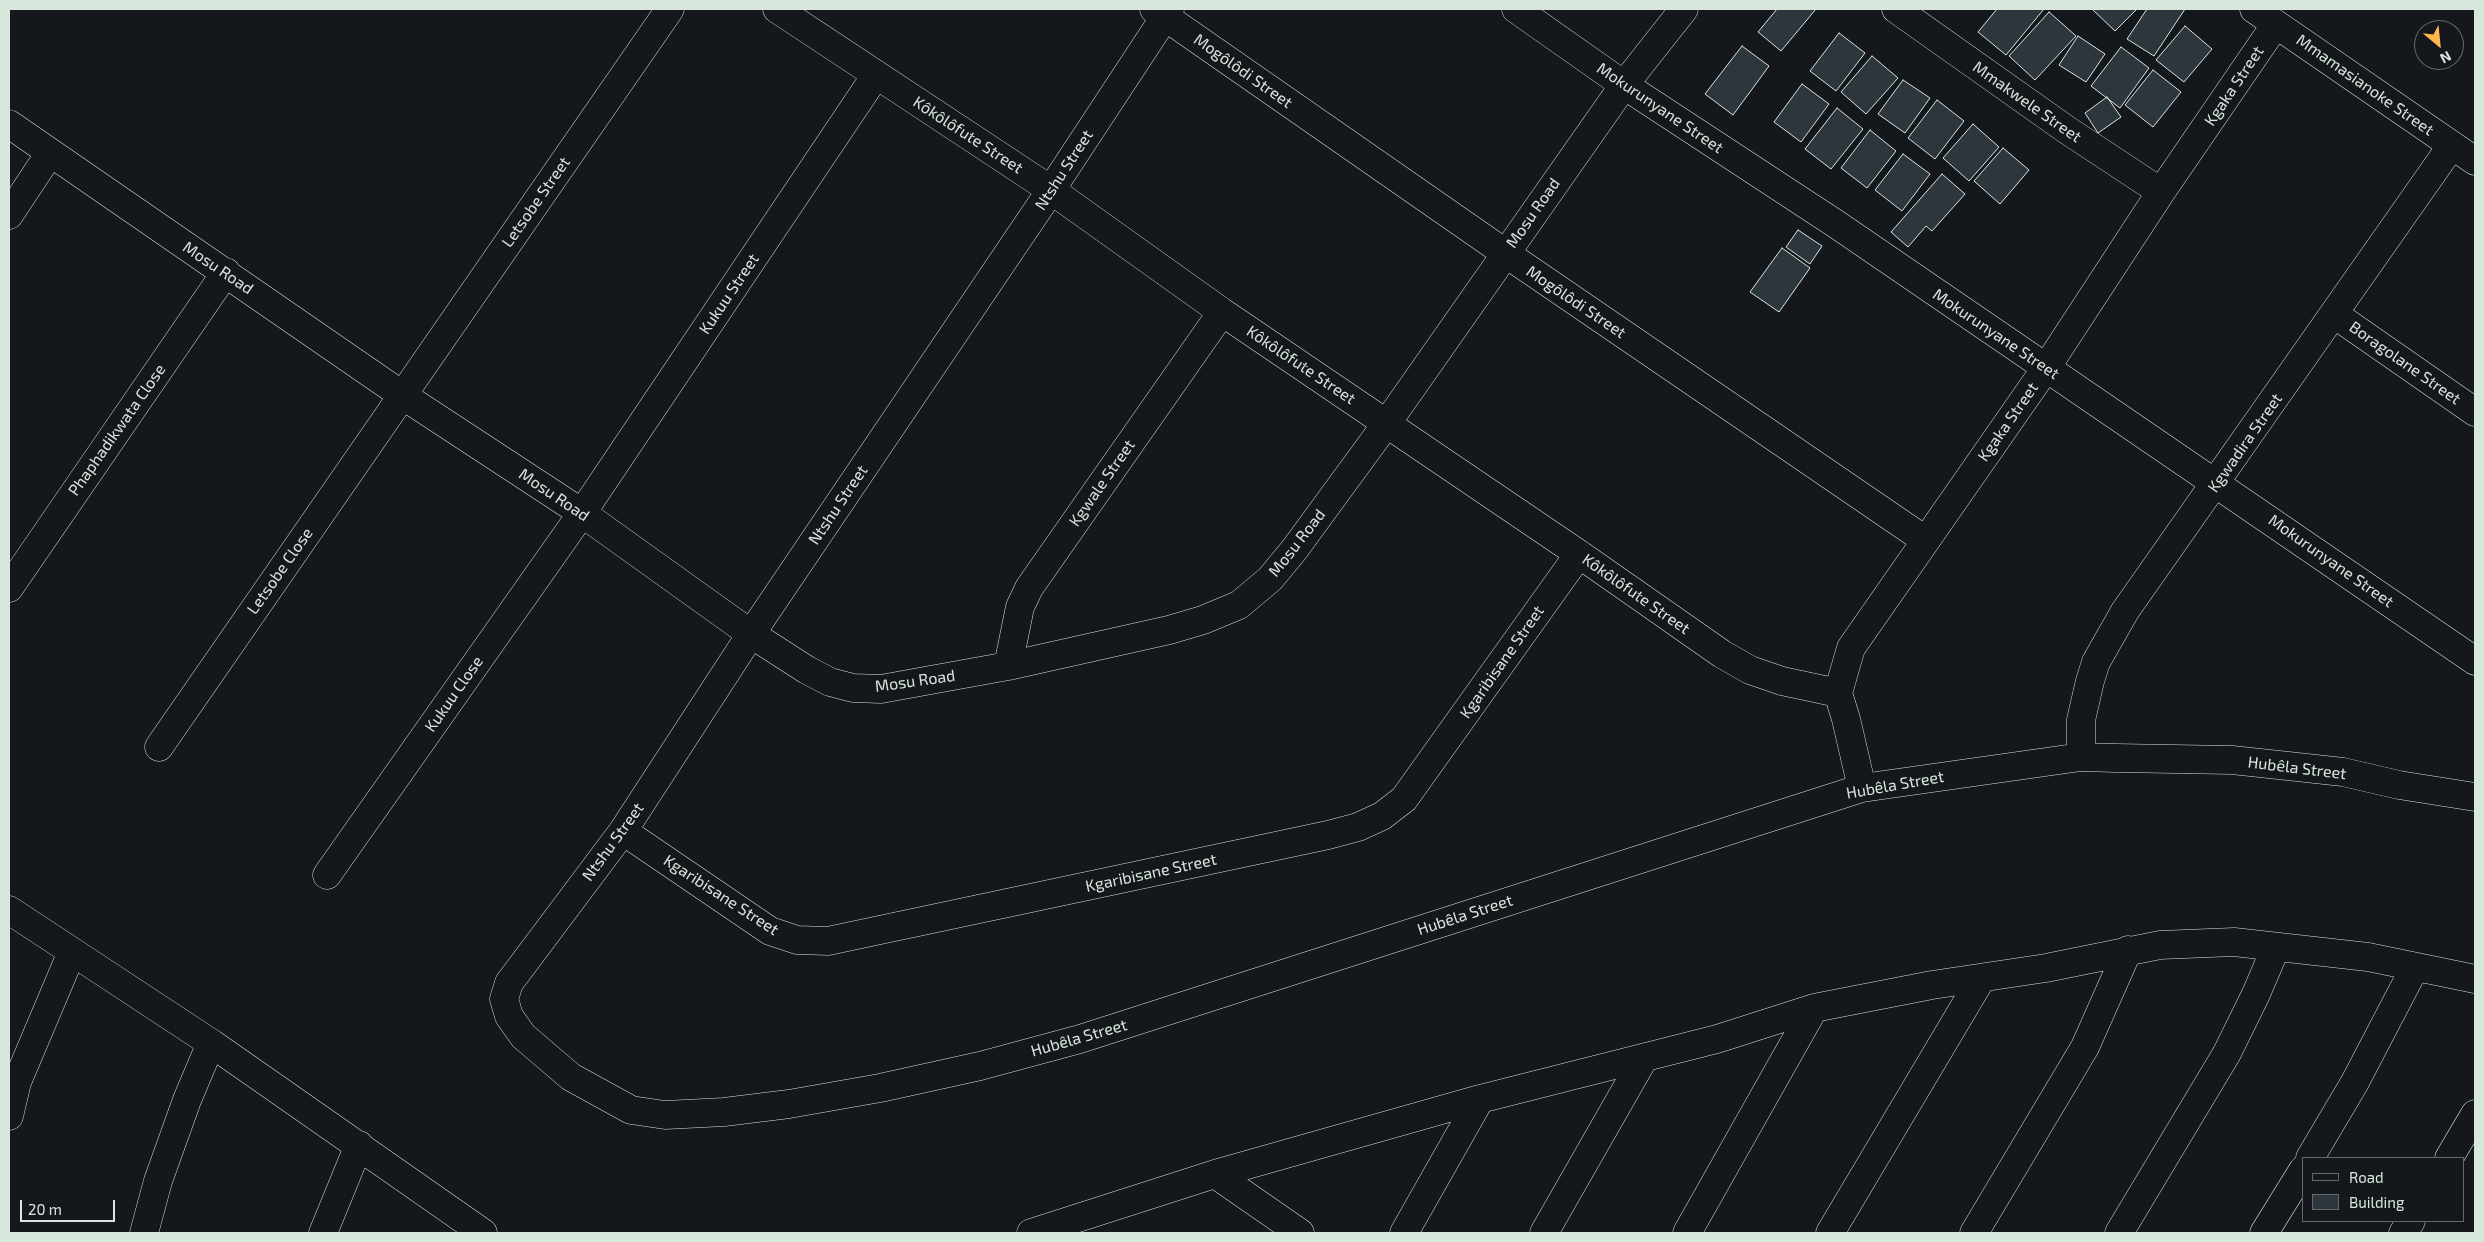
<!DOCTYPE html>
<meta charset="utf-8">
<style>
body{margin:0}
#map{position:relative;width:2484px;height:1242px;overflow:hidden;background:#14181c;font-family:"Exo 2",sans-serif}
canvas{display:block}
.frame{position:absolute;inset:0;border:10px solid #d8e6dc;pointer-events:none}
.legend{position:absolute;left:2302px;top:1157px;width:162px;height:65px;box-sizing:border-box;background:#14181c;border:1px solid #626a69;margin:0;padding:6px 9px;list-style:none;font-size:15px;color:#d8e6dc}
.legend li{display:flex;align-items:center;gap:10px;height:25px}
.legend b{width:25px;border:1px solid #626a69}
.north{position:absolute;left:2414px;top:20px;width:50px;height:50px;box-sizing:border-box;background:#14181c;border:1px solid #626a69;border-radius:50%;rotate:152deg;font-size:14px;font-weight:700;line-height:20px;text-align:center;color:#d8e6dc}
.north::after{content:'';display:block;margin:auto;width:18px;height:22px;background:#ffb74d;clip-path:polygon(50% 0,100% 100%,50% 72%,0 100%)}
.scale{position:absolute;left:20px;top:1200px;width:95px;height:22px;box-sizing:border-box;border:2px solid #d8e6dc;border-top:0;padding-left:6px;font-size:15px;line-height:18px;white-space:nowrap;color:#d8e6dc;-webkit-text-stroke:4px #14181c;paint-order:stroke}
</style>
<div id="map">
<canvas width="2484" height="1242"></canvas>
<div class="frame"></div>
<ul class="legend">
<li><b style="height:6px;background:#14181c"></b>Road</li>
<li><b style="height:14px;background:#2c363c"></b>Building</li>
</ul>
<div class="north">N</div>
<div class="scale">20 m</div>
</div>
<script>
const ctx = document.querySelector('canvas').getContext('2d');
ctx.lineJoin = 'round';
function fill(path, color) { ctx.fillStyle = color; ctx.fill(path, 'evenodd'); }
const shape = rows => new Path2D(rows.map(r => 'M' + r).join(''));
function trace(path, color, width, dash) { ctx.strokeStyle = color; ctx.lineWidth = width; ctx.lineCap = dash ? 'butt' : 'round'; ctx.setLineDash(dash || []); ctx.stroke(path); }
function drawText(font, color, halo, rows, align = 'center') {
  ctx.font = font + ' "Exo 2",sans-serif'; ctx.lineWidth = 4; ctx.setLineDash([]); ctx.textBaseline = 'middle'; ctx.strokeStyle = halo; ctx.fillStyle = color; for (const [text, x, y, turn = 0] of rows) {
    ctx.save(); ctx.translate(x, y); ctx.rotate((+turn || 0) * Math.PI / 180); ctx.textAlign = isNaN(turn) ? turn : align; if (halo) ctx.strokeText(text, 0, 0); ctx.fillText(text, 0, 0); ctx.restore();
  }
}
const building = shape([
 [1777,9,1816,9,1781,51,1758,32,1777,9],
 [1997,9,2044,9,2006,55,1978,32,1997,9],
 [2092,9,2137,9,2115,31,2092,9],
 [2147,9,2185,9,2154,56,2127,39,2147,9],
 [2049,12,2076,36,2035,80,2009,56,2049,12],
 [2185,26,2212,49,2184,82,2156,60,2185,26],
 [1839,33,1865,53,1836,91,1810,71,1839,33],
 [2078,36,2105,54,2086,82,2059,65,2078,36],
 [1742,46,1769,66,1733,115,1705,94,1742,46],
 [2121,47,2149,68,2120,108,2091,86,2121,47],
 [1872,56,1898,78,1866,114,1841,92,1872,56],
 [2153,70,2181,92,2153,127,2125,105,2153,70],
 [1903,80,1930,98,1905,133,1878,114,1903,80],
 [1802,84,1829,104,1801,142,1774,122,1802,84],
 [2107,97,2121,117,2098,133,2085,113,2107,97],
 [1937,100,1964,121,1935,159,1908,138,1937,100],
 [1837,108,1863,129,1831,169,1805,149,1837,108],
 [1973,124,1999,147,1969,181,1943,158,1973,124],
 [1870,130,1896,151,1867,188,1841,168,1870,130],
 [2003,148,2029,170,2000,204,1974,181,2003,148],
 [1903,154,1930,174,1902,211,1875,190,1903,154],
 [1942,174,1965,194,1932,231,1926,226,1908,247,1891,232,1942,174],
 [1798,230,1822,246,1810,264,1786,247,1798,230],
 [1782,248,1810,268,1779,312,1750,292,1782,248]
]);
fill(building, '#2c363c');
trace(building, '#d8e6dc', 1);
const minor = shape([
 [777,9,1051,190,1222,312,1579,554,1722,654,1750,670,1782,681,1838,693],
 [1154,9,1505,253,1925,540],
 [1170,9,1051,190,751,634,623,831,509,983,504,999,509,1016,523,1036,571,1077,631,1110,665,1115,724,1112,789,1104,880,1088,980,1066,1080,1039,1862,788,2081,757,2116,758,2232,760,2288,766,2343,772,2399,785,2475,797],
 [1516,9,1624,85,1836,224,2475,661],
 [1896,9,2067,130,2161,192],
 [2254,9,2475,161],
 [9,124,402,395,582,513,751,634,807,670,830,682,853,688,881,689,1008,666,1169,630,1203,620,1239,605,1270,579,1294,550,1387,423,1624,85,1684,9],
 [9,215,50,153],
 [2334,314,2475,412],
 [9,588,226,272],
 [1008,666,1020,607,1029,588,1222,312],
 [159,747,670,9],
 [2081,757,2081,720,2090,681,2096,662,2125,611,2452,145],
 [1862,788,1846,719,1838,693,1851,648,2046,368,2161,192,2276,24],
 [623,831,770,931,797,940,828,941,1328,835,1358,827,1382,816,1404,799,1579,554],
 [327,875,582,513,876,75],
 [9,910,211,1043,483,1233],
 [9,1116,17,1082,72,952],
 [2310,1158,2355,1082,2415,967],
 [2449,1158,2475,1114],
 [1215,1174,1300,1233],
 [144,1233,158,1181,187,1100,211,1043],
 [323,1233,359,1145],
 [1031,1233,1215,1174,1480,1099,1717,1039,1814,1008,1932,985,2046,968,2160,945,2234,942,2368,957,2475,979],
 [1404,1233,1480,1099],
 [1544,1233,1644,1058],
 [1687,1233,1814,1008],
 [1830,1233,1981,979],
 [1974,1233,2085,1047,2128,950],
 [2119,1233,2227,1053,2256,994,2276,947],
 [2264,1233,2303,1170],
 [2403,1233,2411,1221]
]);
trace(minor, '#d8e6dc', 29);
trace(minor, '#14181c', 28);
drawText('16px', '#d8e6dc', '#14181c', [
 ["Mogôlôdi Street",1243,71,35],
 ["Mmamasianoke Street",2365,85,35],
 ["Kgaka Street",2234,86,-56],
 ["Mmakwele Street",2027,102,35],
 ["Mokurunyane Street",1660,108,34],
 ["Kôkôlôfute Street",968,135,33],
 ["Ntshu Street",1064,170,-57],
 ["Letsobe Street",536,202,-55],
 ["Mosu Road",1533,213,-55],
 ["Mosu Road",218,268,34],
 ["Kukuu Street",729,294,-56],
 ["Mogôlôdi Street",1576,302,34],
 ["Mokurunyane Street",1996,334,34],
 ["Boragolane Street",2405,363,35],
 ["Kôkôlôfute Street",1301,365,34],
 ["Kgaka Street",2008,422,-55],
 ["Phaphadikwata Close",117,430,-55],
 ["Kgwadira Street",2245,443,-55],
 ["Kgwale Street",1102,483,-55],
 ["Mosu Road",554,495,34],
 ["Ntshu Street",838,505,-56],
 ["Mosu Road",1297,543,-52],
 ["Mokurunyane Street",2331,561,35],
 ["Letsobe Close",280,571,-55],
 ["Kôkôlôfute Street",1636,594,35],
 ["Kgaribisane Street",1502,662,-55],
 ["Mosu Road",915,681,-8],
 ["Kukuu Close",454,694,-55],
 ["Hubêla Street",2297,768,7],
 ["Hubêla Street",1895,785,-10],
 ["Ntshu Street",613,842,-54],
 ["Kgaribisane Street",1151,873,-12],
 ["Kgaribisane Street",721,895,33],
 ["Hubêla Street",1465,915,-18],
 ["Hubêla Street",1079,1038,-16]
]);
</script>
